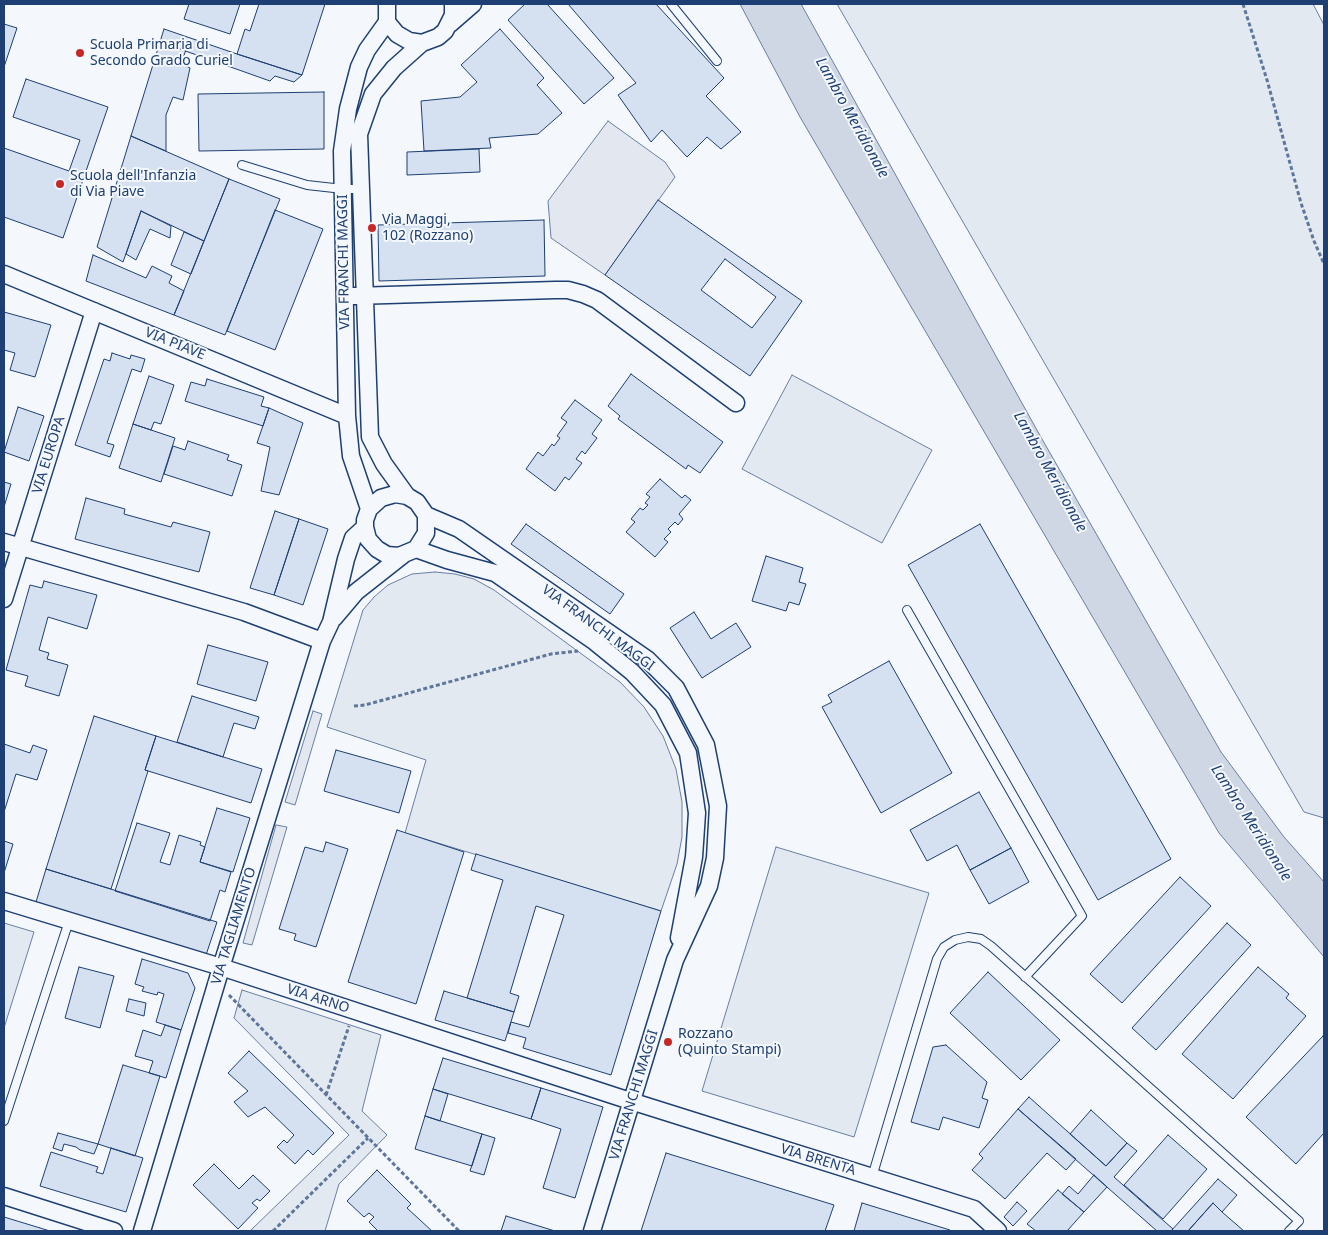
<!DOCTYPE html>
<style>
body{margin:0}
#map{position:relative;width:1328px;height:1235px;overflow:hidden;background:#f4f7fb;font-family:"Noto Sans",sans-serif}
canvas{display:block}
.frame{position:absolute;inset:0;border:5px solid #1d3f73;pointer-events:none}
</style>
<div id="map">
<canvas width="1328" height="1235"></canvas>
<div class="frame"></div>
</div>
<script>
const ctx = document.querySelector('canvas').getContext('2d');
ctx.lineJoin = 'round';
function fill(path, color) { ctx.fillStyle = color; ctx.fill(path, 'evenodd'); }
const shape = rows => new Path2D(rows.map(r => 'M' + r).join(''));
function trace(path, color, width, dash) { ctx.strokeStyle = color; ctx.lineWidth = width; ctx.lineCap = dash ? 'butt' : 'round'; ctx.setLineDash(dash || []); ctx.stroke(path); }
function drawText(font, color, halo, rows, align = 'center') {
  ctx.font = font + ' "Noto Sans",sans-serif'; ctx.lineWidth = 4; ctx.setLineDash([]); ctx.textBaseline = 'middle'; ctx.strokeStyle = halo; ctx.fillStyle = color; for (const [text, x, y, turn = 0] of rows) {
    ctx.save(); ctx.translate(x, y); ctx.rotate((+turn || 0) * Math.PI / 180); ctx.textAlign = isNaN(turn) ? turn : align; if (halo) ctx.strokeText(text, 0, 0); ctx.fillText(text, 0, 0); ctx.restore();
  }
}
const green = shape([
 [837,4,1313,4,1324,25,1324,818,1304,812,837,4],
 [792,375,932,450,882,543,742,469,792,375],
 [435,572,455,574,474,579,494,590,620,682,644,707,663,736,676,769,682,802,682,837,677,864,661,911,405,833,426,760,327,727,363,610,374,597,388,585,412,574,435,572],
 [776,847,929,893,854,1137,702,1091,776,847],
 [4,923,34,932,4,1028,4,923],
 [242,990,381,1035,362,1111,387,1135,339,1184,325,1231,250,1231,349,1135,234,1018,242,990]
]);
fill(green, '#e3e9f0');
trace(green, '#687fa3', 1);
const parking = shape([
 [608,121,665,162,675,177,605,275,551,238,548,201,608,121],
 [313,711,322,714,295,805,285,802,313,711],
 [276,825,287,827,252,945,243,943,276,825]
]);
fill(parking, '#e3e8f0');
trace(parking, '#687fa3', 1);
const water = shape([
 [740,4,801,4,1038,432,1221,752,1284,837,1324,882,1324,957,1219,833,800,117,740,4]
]);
fill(water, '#cfd7e4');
trace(water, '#687fa3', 1);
const building = shape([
 [189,4,240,4,230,34,184,19,189,4],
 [259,4,325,4,302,75,237,54,245,29,250,31,259,4],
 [525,4,547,4,614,78,584,104,508,20,525,4],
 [568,4,656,4,724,78,706,96,741,132,721,149,707,137,687,157,662,130,651,142,618,95,636,83,568,4],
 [4,24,17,28,4,67,4,24],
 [164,29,237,54,302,75,294,82,275,76,270,81,160,42,164,29],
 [500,29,544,78,537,85,562,113,538,134,489,138,491,148,424,151,421,101,460,97,477,82,461,65,500,29],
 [160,42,186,50,181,63,190,68,183,100,173,97,166,115,166,151,131,136,160,42],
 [26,79,108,107,63,238,4,217,4,148,69,171,80,140,13,117,26,79],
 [324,92,324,149,199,151,198,94,324,92],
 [131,136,229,179,204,241,141,211,123,262,97,247,131,136],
 [479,149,480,172,407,175,407,152,479,149],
 [229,179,280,199,225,335,174,315,229,179],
 [658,200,802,301,750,376,605,275,658,200],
 [725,259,776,297,752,328,701,290,725,259],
 [275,210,323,229,275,350,227,331,275,210],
 [141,211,171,226,170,238,150,229,136,260,126,254,141,211],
 [544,220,545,276,379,281,378,225,544,220],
 [184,232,204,241,191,274,171,265,184,232],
 [93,255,146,278,152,266,172,276,169,283,184,291,174,315,86,281,93,255],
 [4,312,51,325,35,377,10,370,15,353,4,350,4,312],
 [112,353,130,359,131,355,145,359,141,372,132,369,107,443,114,445,110,457,75,445,104,359,110,361,112,353],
 [631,374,723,442,700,473,688,465,686,469,618,419,620,416,608,406,631,374],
 [149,376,174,385,161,424,154,422,151,430,133,424,149,376],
 [207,379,264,397,261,406,269,408,263,426,185,401,191,382,205,386,207,379],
 [575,400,602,420,592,434,597,438,585,454,582,451,576,459,582,463,569,480,565,477,555,491,526,469,538,452,543,456,552,444,554,446,560,438,557,436,567,422,561,418,575,400],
 [18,407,44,416,29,461,4,452,18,407],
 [269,408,303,423,279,495,261,491,270,447,257,443,269,408],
 [133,424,175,438,161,482,119,468,133,424],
 [188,441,229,455,227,460,242,465,232,496,164,474,173,446,185,450,188,441],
 [660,479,682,498,685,495,691,500,679,514,683,519,678,525,675,522,668,529,671,532,664,539,668,542,655,557,626,532,635,522,631,519,640,508,643,510,648,505,645,503,650,497,646,494,660,479],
 [4,482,11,484,4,507,4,482],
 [86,498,125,509,124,514,171,527,173,522,210,532,199,572,75,539,86,498],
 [275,511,299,519,274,595,250,588,275,511],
 [299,519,328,529,303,605,274,595,299,519],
 [526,524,624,594,610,614,511,544,526,524],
 [980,524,1171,859,1098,900,908,565,980,524],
 [766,556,803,568,799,582,806,584,799,605,789,602,786,611,752,601,766,556],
 [44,581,97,595,87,629,48,617,39,650,49,653,47,659,68,665,59,696,25,686,28,676,6,670,30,585,42,588,44,581],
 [694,612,711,639,736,623,751,647,702,678,670,628,694,612],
 [208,645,268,662,256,701,197,684,208,645],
 [889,661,952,773,881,813,822,707,832,702,828,695,889,661],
 [192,696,259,717,255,729,234,723,223,757,177,742,192,696],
 [94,716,156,736,145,770,148,771,111,889,46,869,94,716],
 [156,736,262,769,251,803,145,770,156,736],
 [4,744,30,753,33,745,47,750,37,780,16,774,4,812,4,744],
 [336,750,411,771,399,813,324,791,336,750],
 [979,792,1011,848,970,870,957,845,927,861,910,830,979,792],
 [217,808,250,818,233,872,200,862,217,808],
 [137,823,170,833,160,862,170,865,179,835,201,842,200,845,205,847,200,862,231,872,225,892,220,890,210,921,115,891,137,823],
 [397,830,464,852,416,1004,348,982,397,830],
 [4,841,13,844,4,873,4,841],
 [326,842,348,849,316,947,294,940,296,934,279,929,305,847,323,852,326,842],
 [1011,848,1029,882,989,904,970,870,1011,848],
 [476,854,661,911,611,1075,523,1048,526,1038,508,1033,511,1022,529,1027,564,915,536,906,510,993,519,996,514,1012,467,998,503,880,471,870,476,854],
 [46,869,217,922,206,955,36,902,46,869],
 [1180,877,1211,906,1122,1003,1090,974,1180,877],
 [1227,923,1251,945,1156,1050,1132,1028,1227,923],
 [142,959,188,973,195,988,181,1030,156,1022,164,994,158,992,157,995,142,991,144,987,135,984,142,959],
 [79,967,114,976,100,1028,65,1018,79,967],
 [1258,967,1289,994,1286,998,1306,1016,1233,1099,1182,1054,1258,967],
 [988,972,1060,1040,1021,1080,950,1013,988,972],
 [444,991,514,1012,505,1041,435,1020,444,991],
 [129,999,146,1003,144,1016,126,1011,129,999],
 [165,1025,181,1030,166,1078,149,1073,153,1061,135,1056,143,1030,161,1036,165,1025],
 [1323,1036,1324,1037,1324,1133,1296,1164,1246,1117,1323,1036],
 [946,1045,987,1082,982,1098,988,1100,979,1128,943,1117,939,1130,911,1122,933,1047,946,1045],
 [249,1051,334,1133,313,1155,308,1150,295,1164,277,1147,284,1140,287,1143,294,1135,265,1107,248,1117,234,1102,248,1091,228,1073,249,1051],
 [443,1058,541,1088,531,1119,433,1089,443,1058],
 [123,1065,160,1076,135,1156,98,1144,123,1065],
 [541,1088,603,1107,575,1198,543,1188,561,1129,531,1119,541,1088],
 [433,1089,448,1094,440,1121,425,1116,433,1089],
 [1029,1097,1106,1166,1127,1143,1137,1151,1114,1177,1173,1229,1171,1231,1157,1231,1018,1109,1029,1097],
 [1018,1109,1076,1159,1066,1170,1047,1153,1005,1199,972,1170,983,1158,979,1154,1018,1109],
 [1091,1110,1127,1143,1106,1166,1070,1134,1091,1110],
 [425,1116,482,1134,472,1166,415,1149,425,1116],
 [58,1133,98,1144,94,1154,80,1150,76,1147,64,1144,62,1151,53,1148,58,1133],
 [482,1134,495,1138,484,1175,470,1171,482,1134],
 [1168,1135,1207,1169,1163,1219,1124,1185,1168,1135],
 [111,1148,143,1158,126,1212,40,1186,51,1152,98,1167,96,1172,103,1174,111,1148],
 [666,1153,834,1205,825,1231,641,1231,666,1153],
 [214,1164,239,1189,253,1175,270,1191,260,1201,257,1199,252,1203,258,1208,238,1229,193,1185,214,1164],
 [377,1170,411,1204,407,1208,432,1231,378,1231,369,1222,374,1217,369,1213,364,1217,347,1201,377,1170],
 [1094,1175,1107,1187,1084,1212,1062,1194,1069,1186,1078,1194,1094,1175],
 [1218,1179,1237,1195,1222,1212,1213,1203,1188,1231,1171,1231,1218,1179],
 [1058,1190,1084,1212,1067,1231,1036,1231,1027,1224,1058,1190],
 [1017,1202,1027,1211,1013,1226,1004,1217,1017,1202],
 [862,1203,950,1230,949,1231,854,1231,862,1203],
 [1213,1203,1222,1212,1244,1231,1188,1231,1213,1203],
 [506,1216,555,1231,501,1231,506,1216],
 [4,1217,50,1231,4,1231,4,1217]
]);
fill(building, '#d5e0f0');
trace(building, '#1d3f73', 1);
const lane = shape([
 [671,4,717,61],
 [242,165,307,185,343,189,361,189],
 [907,610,1082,916,1025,977],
 [4,1121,69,921],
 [872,1177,937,959,944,947,955,940,968,937,981,939,991,946,1299,1221,1289,1231]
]);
const street = shape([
 [387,4,387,22,397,34,409,41,422,43,438,37,445,31,453,15,453,4],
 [450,24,473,4],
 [4,274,347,416],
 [354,296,555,290,568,290,583,294,597,300,736,403],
 [395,494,407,496,417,502,426,515,426,533,416,549,399,556,387,555,377,549,368,539,365,527,365,520,369,509,381,498,395,494],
 [407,496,384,464,370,437,359,134,373,94,394,68,422,43],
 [369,509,351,456,347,416,342,151,348,109,359,67,367,50,387,22],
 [426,515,459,529,647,659,676,688,706,745,718,806,715,858,709,886,675,960,592,1231],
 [4,542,244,612,322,641],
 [416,549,447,560,495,573,595,642,632,672,663,705,688,753,697,813,694,857,679,938],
 [4,599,94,311],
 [334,618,356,592,403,555],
 [4,901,221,967,618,1097,974,1209,998,1231],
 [4,1196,114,1231],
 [142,1231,224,958,322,641,331,622,346,559,353,538,365,527]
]);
trace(lane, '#1d3f73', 10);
trace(street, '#1d3f73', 19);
trace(shape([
 [1243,4,1267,80,1301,203,1314,241,1324,264],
 [354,706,365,705,551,654,578,651],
 [229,995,459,1231],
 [326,1095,349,1026],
 [273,1231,368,1138]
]), '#5e769c', 3, [4, 2.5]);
trace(lane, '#f4f7fb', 8);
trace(street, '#f4f7fb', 16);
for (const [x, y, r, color] of [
 [80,53,5,"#c62828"],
 [60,184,5,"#c62828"],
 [372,228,5,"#c62828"],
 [668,1042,5,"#c62828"]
]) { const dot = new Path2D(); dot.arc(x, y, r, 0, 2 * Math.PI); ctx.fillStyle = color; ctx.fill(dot); trace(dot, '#f4f7fb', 2); }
drawText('14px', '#1d3f73', '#f4f7fb', [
 ["Scuola Primaria di",90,45],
 ["Secondo Grado Curiel",90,61],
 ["Scuola dell'Infanzia",70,176],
 ["di Via Piave",70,192],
 ["Via Maggi,",382,220],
 ["102 (Rozzano)",382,236],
 ["Rozzano",678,1034],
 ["(Quinto Stampi)",678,1050]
], 'left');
drawText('14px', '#1d3f73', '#f4f7fb', [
 ["VIA FRANCHI MAGGI",344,262,-91],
 ["VIA PIAVE",175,344,22],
 ["VIA EUROPA",49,455,-73],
 ["VIA FRANCHI MAGGI",598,628,36],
 ["VIA TAGLIAMENTO",234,926,-73],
 ["VIA ARNO",318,999,18],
 ["VIA FRANCHI MAGGI",634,1095,-73],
 ["VIA BRENTA",818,1160,17]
]);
drawText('italic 15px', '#1d3f73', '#f4f7fb', [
 ["Lambro Meridionale",852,118,61],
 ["Lambro Meridionale",1050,472,61],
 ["Lambro Meridionale",1251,823,57]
]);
</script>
